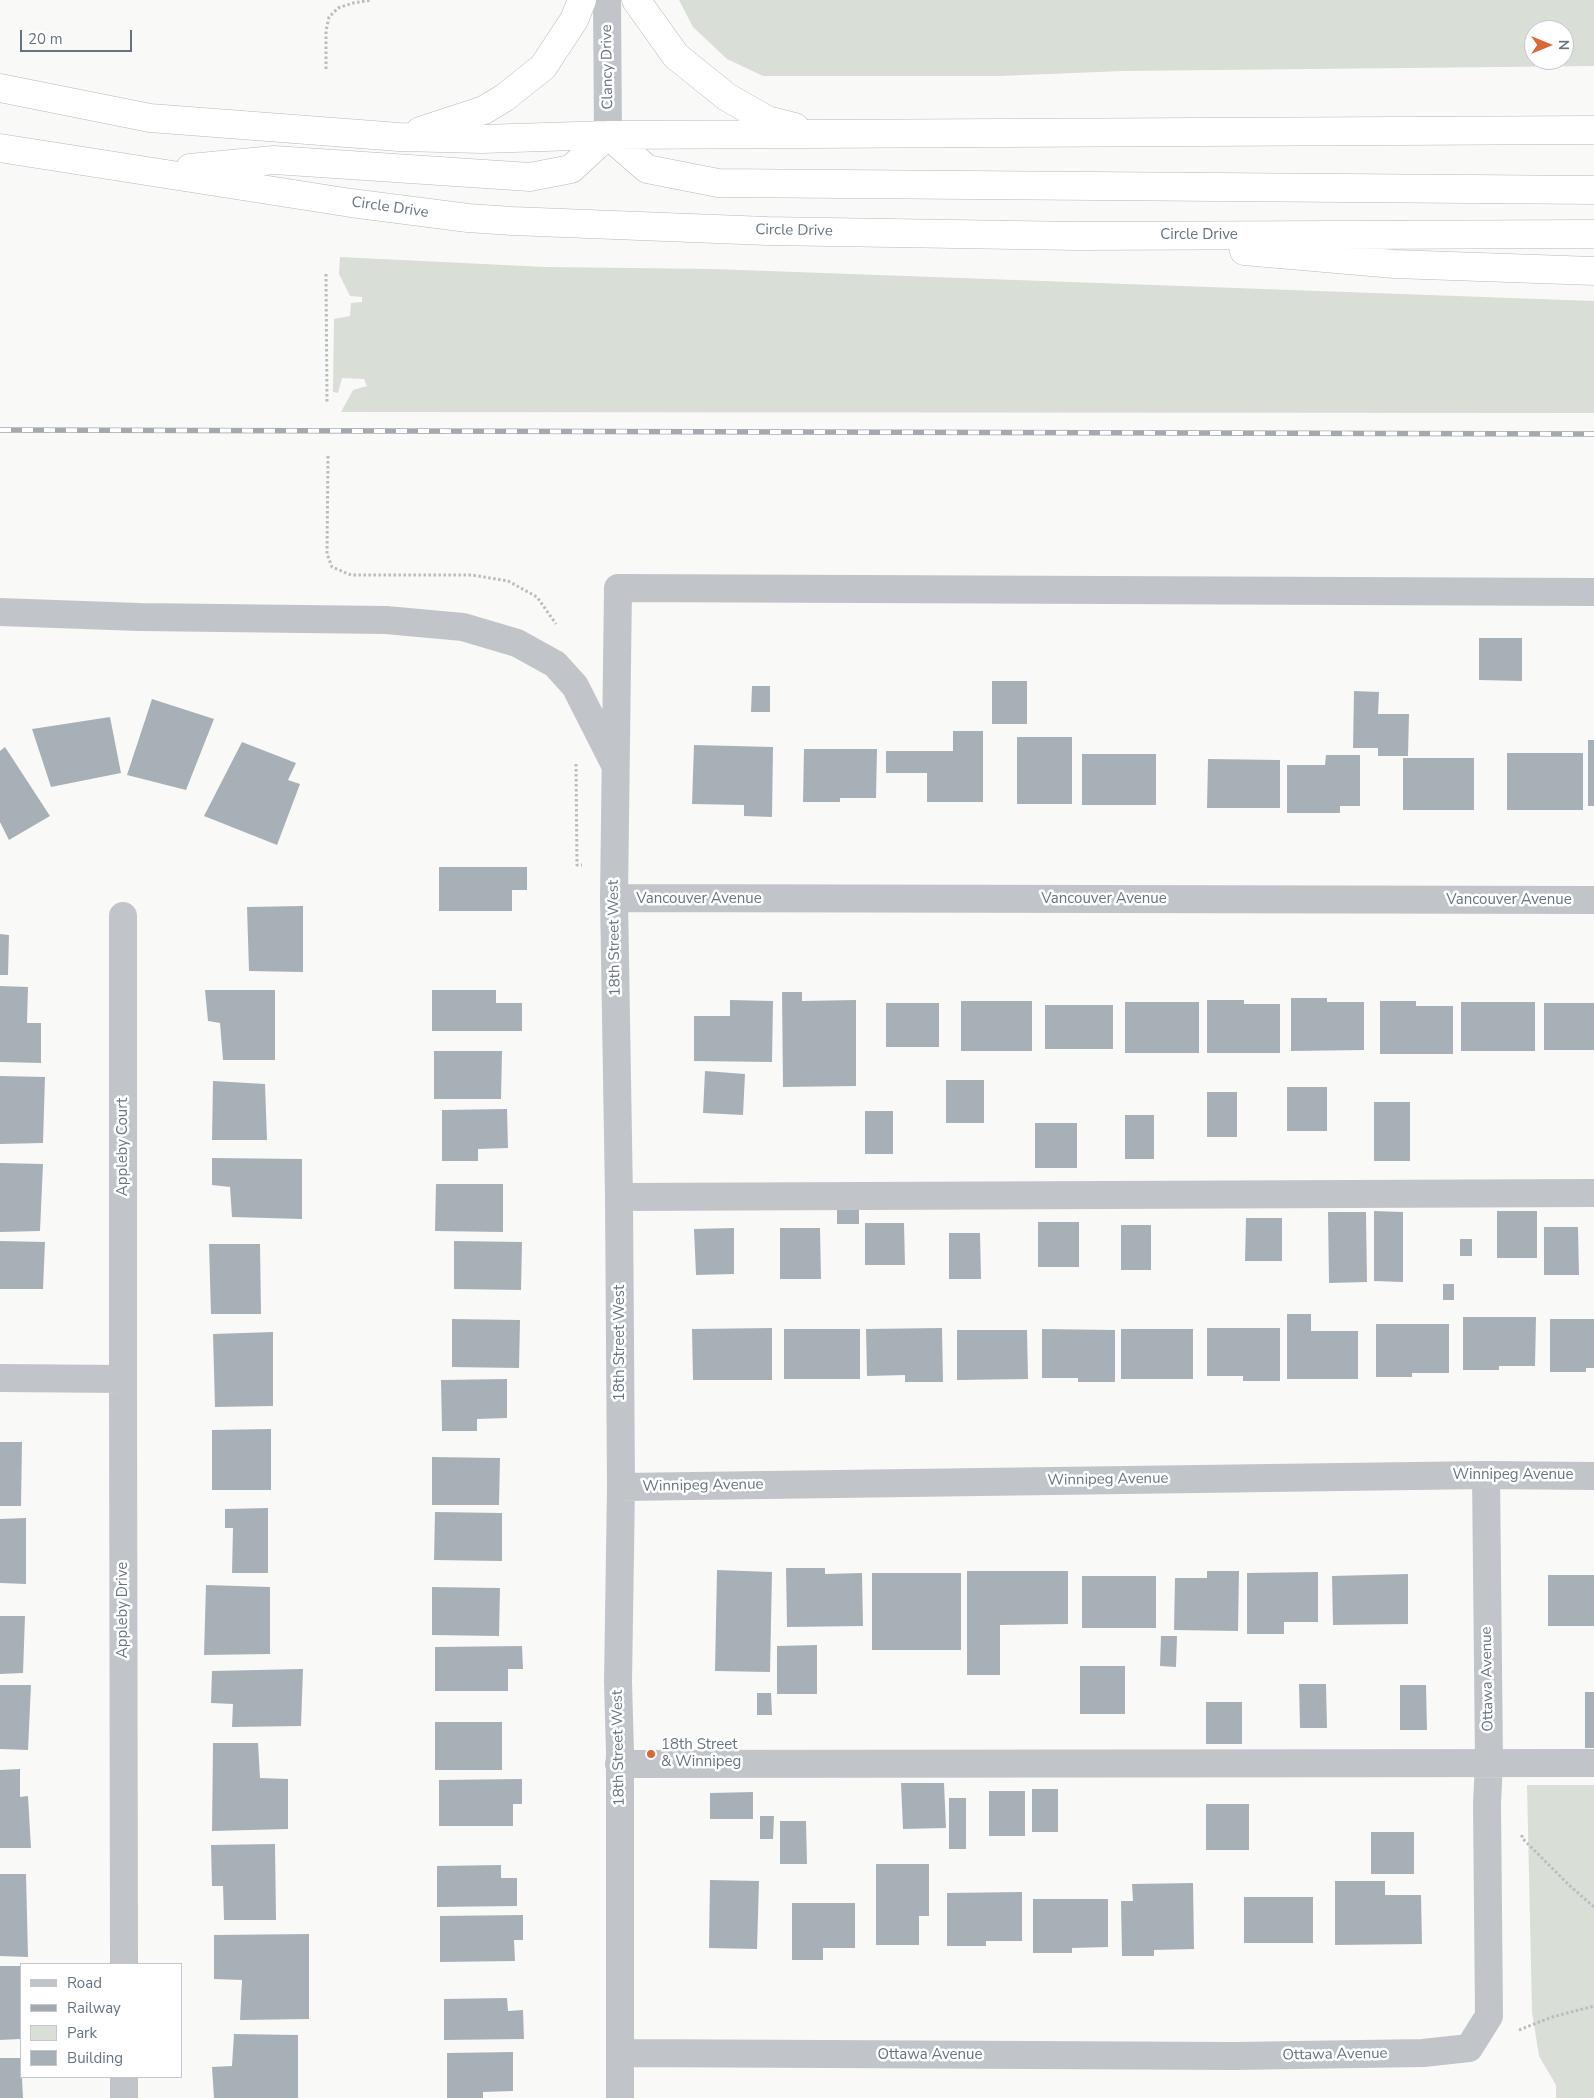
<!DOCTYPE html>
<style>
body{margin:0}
#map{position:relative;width:1594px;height:2098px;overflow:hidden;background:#f9faf8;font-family:"Nunito Sans",sans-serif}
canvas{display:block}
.legend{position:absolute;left:20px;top:1963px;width:162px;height:115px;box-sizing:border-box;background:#fff;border:1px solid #c2c7cd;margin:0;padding:6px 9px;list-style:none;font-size:15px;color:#667481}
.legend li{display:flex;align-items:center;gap:10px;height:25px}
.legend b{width:25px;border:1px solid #c2c7cd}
.north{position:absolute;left:1524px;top:20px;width:50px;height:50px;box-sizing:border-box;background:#fff;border:1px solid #c2c7cd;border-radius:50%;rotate:90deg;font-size:14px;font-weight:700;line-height:20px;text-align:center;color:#667481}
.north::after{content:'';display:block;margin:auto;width:18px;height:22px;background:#db6636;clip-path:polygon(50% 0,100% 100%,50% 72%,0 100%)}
.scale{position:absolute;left:20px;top:30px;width:112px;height:22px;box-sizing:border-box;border:2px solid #667481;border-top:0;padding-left:6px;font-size:15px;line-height:18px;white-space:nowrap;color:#667481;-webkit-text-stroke:4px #fff;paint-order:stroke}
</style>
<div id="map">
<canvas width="1594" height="2098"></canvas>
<ul class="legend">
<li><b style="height:6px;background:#c1c5c9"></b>Road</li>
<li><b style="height:6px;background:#a3a9af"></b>Railway</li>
<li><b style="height:14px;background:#d9ded7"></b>Park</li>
<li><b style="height:14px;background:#a8b0b7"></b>Building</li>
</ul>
<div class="north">N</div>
<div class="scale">20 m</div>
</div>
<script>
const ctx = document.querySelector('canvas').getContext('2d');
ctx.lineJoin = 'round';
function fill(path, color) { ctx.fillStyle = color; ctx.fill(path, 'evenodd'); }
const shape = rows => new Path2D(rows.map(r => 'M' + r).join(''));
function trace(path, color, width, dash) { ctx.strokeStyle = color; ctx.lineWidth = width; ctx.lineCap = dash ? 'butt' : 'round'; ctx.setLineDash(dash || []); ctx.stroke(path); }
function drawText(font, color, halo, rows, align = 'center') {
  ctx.font = font + ' "Nunito Sans",sans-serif'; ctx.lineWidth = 5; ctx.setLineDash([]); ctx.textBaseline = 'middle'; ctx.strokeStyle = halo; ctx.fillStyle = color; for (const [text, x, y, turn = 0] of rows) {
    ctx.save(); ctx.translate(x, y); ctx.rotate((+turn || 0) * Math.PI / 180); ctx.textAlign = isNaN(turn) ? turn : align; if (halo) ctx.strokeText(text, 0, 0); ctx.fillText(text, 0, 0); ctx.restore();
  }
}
fill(shape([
 [679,0,1594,0,1594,66,1123,71,999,76,763,76,727,59,693,27],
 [1534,30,1564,30,1564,60,1534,60],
 [340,257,545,267,713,269,1594,301,1594,413,341,412,353,390,367,386,364,379,342,378,338,393,333,392,334,319,350,316,351,303,362,302,362,297,350,296,339,274],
 [1527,1785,1594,1785,1594,2098,1556,2098,1556,2085,1539,2056,1532,2012]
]), '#d9ded7');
fill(shape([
 [1479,638,1522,638,1522,681,1479,680],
 [992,681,1027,681,1027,724,992,724],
 [752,686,770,686,770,712,751,712],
 [1354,691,1379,692,1378,714,1409,714,1408,756,1378,756,1378,748,1353,748],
 [152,699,214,719,186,790,127,775],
 [110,717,121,773,51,787,32,729],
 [953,731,983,731,983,802,927,802,927,773,886,773,886,751,953,751],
 [1017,737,1072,737,1072,804,1017,804],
 [1588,740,1594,740,1594,806,1588,806],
 [242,742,296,763,288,780,300,784,277,845,204,816],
 [694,745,773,747,772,817,744,816,744,805,692,804],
 [5,747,50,816,9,840,0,822,0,751],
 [804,749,877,749,876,798,840,798,840,802,803,802],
 [1507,753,1583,753,1583,810,1507,810],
 [1082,754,1156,754,1156,805,1082,805],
 [1326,755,1360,755,1360,806,1340,806,1340,813,1287,813,1287,765,1325,765],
 [1403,758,1474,758,1474,810,1403,810],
 [1208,759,1280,760,1280,808,1207,808],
 [439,867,527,867,527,890,512,890,512,911,439,911],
 [303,906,303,972,249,971,247,907],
 [0,934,9,935,8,975,0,975],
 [0,986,28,987,27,1023,41,1023,41,1063,0,1062],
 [205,990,275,990,275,1060,223,1060,220,1023,208,1021],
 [432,990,496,990,496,1003,522,1003,522,1031,432,1031],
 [782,992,802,992,802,1001,856,1000,856,1086,783,1087],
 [1291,998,1327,998,1327,1002,1364,1002,1364,1050,1291,1051],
 [730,1000,773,1001,772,1062,694,1061,694,1016,730,1016],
 [1207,1000,1244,1000,1244,1004,1280,1004,1280,1053,1207,1053],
 [961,1001,1032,1001,1032,1051,961,1051],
 [1380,1001,1416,1001,1416,1006,1453,1006,1453,1054,1380,1054],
 [1125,1002,1199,1002,1199,1053,1125,1053],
 [1461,1002,1535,1002,1535,1051,1461,1051],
 [886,1003,939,1003,939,1047,886,1047],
 [1544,1003,1594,1003,1594,1050,1544,1050],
 [1045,1005,1113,1005,1113,1049,1045,1049],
 [434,1051,502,1051,501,1099,434,1099],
 [705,1071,745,1074,743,1115,703,1113],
 [0,1076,45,1077,43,1143,0,1144],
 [946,1080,984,1080,984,1123,946,1123],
 [213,1081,265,1084,267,1140,212,1140],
 [1287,1087,1327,1087,1327,1131,1287,1131],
 [1207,1092,1237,1092,1237,1137,1207,1137],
 [1374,1102,1410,1102,1410,1161,1374,1161],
 [507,1109,508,1148,478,1149,478,1161,442,1161,442,1110],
 [865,1111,893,1111,893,1154,865,1154],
 [1125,1115,1154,1115,1154,1159,1125,1159],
 [1035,1123,1077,1123,1077,1168,1035,1168],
 [212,1158,302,1159,302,1219,232,1217,230,1187,212,1185],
 [0,1163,43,1164,40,1231,0,1232],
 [436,1184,503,1184,503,1232,435,1231],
 [837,1208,859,1208,859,1224,837,1224],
 [1374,1211,1403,1212,1403,1282,1374,1281],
 [1497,1211,1537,1211,1537,1258,1497,1258],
 [1328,1212,1366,1212,1367,1282,1329,1283],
 [1246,1218,1282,1218,1282,1261,1245,1261],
 [1038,1222,1079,1222,1079,1267,1038,1267],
 [865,1223,904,1223,905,1265,865,1265],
 [1121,1225,1151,1225,1151,1270,1121,1270],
 [1544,1227,1578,1227,1579,1275,1544,1275],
 [734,1228,734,1274,696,1275,694,1229],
 [780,1228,820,1228,821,1279,780,1279],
 [949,1233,980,1233,981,1279,949,1279],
 [1460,1239,1472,1239,1472,1256,1460,1256],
 [0,1241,45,1242,43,1289,0,1289],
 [454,1241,522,1242,521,1290,454,1289],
 [209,1244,260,1244,261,1314,211,1314],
 [1443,1284,1454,1284,1454,1300,1443,1300],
 [1287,1314,1311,1314,1311,1331,1358,1331,1358,1379,1287,1379],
 [1463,1317,1536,1317,1535,1366,1499,1366,1499,1370,1463,1370],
 [452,1319,520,1320,519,1368,452,1367],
 [1550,1319,1594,1319,1594,1368,1586,1368,1586,1372,1550,1372],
 [1376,1324,1449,1324,1449,1373,1412,1373,1412,1377,1376,1377],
 [772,1328,772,1380,693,1380,692,1329],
 [942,1328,943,1382,905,1382,905,1375,867,1376,866,1329],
 [1207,1328,1280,1328,1280,1381,1243,1381,1243,1376,1207,1376],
 [784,1329,860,1329,860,1379,784,1379],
 [1042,1329,1115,1330,1115,1382,1078,1382,1078,1378,1042,1378],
 [1121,1329,1193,1329,1193,1379,1121,1379],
 [957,1330,1027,1330,1028,1379,957,1380],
 [273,1332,273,1406,215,1407,213,1334],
 [507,1379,507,1418,477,1419,477,1431,442,1431,441,1380],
 [271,1429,271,1490,212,1490,212,1430],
 [0,1442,22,1442,21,1506,0,1506],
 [432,1457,500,1458,499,1505,432,1505],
 [268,1508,268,1573,232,1573,233,1528,225,1528,225,1509],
 [435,1512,502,1513,502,1561,434,1560],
 [26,1518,26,1584,0,1583,0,1519],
 [786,1568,825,1568,825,1574,862,1573,863,1626,787,1627],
 [717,1570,772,1572,770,1672,715,1671],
 [967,1571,1068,1571,1068,1624,1000,1625,1000,1675,967,1675],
 [1207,1571,1239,1571,1238,1631,1174,1630,1175,1578,1207,1578],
 [1318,1572,1318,1622,1284,1622,1284,1634,1247,1634,1247,1573],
 [872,1573,961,1573,961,1650,872,1650],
 [1408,1574,1408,1624,1333,1625,1332,1576],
 [1548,1575,1594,1575,1594,1626,1548,1626],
 [1082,1576,1156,1576,1156,1628,1082,1628],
 [206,1585,270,1587,270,1654,204,1655],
 [432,1587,500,1588,499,1636,432,1635],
 [0,1616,25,1616,23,1673,0,1674],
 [1161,1636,1177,1636,1176,1667,1160,1666],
 [817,1645,817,1694,777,1694,777,1646],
 [522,1646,523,1669,508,1669,508,1691,435,1691,435,1647],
 [1080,1666,1125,1666,1125,1714,1080,1714],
 [303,1669,301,1726,232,1727,233,1704,211,1703,212,1671],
 [1299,1684,1326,1684,1327,1728,1300,1728],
 [0,1685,31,1685,28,1750,0,1749],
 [1400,1685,1426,1685,1427,1730,1400,1730],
 [1585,1692,1594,1692,1594,1748,1585,1748],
 [757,1693,771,1693,772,1715,757,1715],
 [1206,1702,1242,1702,1242,1744,1206,1744],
 [435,1722,502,1722,502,1770,435,1770],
 [213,1743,258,1743,260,1778,288,1779,288,1829,212,1831],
 [20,1769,20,1797,28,1796,31,1848,0,1848,0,1770],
 [522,1779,522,1804,513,1804,513,1826,439,1826,439,1780],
 [901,1783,944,1783,946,1828,903,1829],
 [1032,1789,1058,1789,1058,1832,1032,1832],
 [989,1791,1025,1791,1025,1836,989,1836],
 [753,1792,753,1819,710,1819,710,1793],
 [949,1798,966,1798,966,1849,949,1849],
 [1206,1804,1249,1804,1249,1850,1206,1850],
 [760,1816,774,1816,773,1839,760,1839],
 [780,1821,806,1821,807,1864,780,1864],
 [1371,1832,1414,1832,1414,1874,1371,1874],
 [275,1844,276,1920,224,1920,223,1886,212,1886,211,1845],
 [876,1864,929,1864,929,1916,919,1916,919,1945,876,1945],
 [501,1865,501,1878,517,1878,517,1906,437,1907,437,1866],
 [0,1874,26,1874,28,1957,0,1956],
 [710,1880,759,1881,757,1949,709,1948],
 [1335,1881,1385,1881,1385,1895,1421,1895,1422,1944,1335,1945],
 [1193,1883,1194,1949,1154,1950,1154,1956,1122,1956,1121,1901,1133,1901,1132,1884],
 [1022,1892,1022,1941,986,1941,986,1946,947,1946,947,1893],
 [1244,1897,1313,1897,1313,1943,1244,1943],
 [1033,1899,1108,1899,1108,1947,1072,1948,1072,1953,1033,1953],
 [792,1903,855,1903,855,1948,823,1948,823,1960,792,1960],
 [523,1915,523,1940,514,1940,515,1961,440,1962,440,1916],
 [309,1934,309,2019,240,2020,242,1980,214,1979,214,1935],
 [0,1966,21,1966,20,2039,0,2040],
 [507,1998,508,2011,523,2010,524,2039,444,2040,444,1999],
 [234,2034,298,2035,298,2098,214,2098,212,2067,232,2066],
 [513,2052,513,2091,483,2092,483,2098,447,2098,447,2053],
 [0,2058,21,2058,23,2098,0,2098]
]), '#a8b0b7');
const highway = shape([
 [636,0,676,56,727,97,767,120,795,127],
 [0,88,150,118,399,137,482,139,608,135,1594,130],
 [420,131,484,110,504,98,543,67,574,20,582,0],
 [608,135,647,169,718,183,1594,190],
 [0,148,351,203,468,218,512,221,767,231,1078,236,1594,234],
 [190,168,274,160,530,177,571,169,608,135],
 [1244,251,1394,264,1594,271]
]);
trace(highway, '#b5b9bc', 29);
trace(shape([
 [326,69,326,31,329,17,338,8,353,3,372,0],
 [326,274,327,403],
 [328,456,327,554,332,567,351,575,472,575,508,581,537,597,556,624],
 [576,764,577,865,582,865],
 [1522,1835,1522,1838,1569,1885,1594,1907],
 [1519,2030,1552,2017,1594,2006]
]), '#babdc0', 3, [2.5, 2.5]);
trace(shape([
 [607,0,608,135],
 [0,612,139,617,386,620,463,627,517,643,555,664,575,686,614,763],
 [614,898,1594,900],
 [123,916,123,1379],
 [619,1197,1594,1193],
 [0,1378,123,1379,124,1964],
 [621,1487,1486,1475,1594,1476],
 [619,1764,1594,1763],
 [621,2053,1235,2056,1423,2053,1469,2048,1489,2016,1487,1804,1489,1762,1486,1475],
 [124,2077,124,2098],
 [620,2098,620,1752,618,1682,621,1487,619,1197,614,898,618,588,1594,592]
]), '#c1c5c9', 28);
trace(highway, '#fff', 28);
const rail = shape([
 [0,430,1594,434]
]);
trace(rail, '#a3a9af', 5.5);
trace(rail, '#fff', 4, [11]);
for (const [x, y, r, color] of [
 [651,1754,5,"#db6636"]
]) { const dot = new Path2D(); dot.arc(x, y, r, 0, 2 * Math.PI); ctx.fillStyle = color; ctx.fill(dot); trace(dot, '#fff', 2); }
drawText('15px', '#667481', '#fff', [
 ["Clancy Drive",608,67,-91],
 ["Circle Drive",390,208,8],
 ["Circle Drive",794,231,1],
 ["Circle Drive",1199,235],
 ["Vancouver Avenue",699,899],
 ["Vancouver Avenue",1104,899],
 ["Vancouver Avenue",1509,900],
 ["18th Street West",615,938,-91],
 ["Appleby Court",123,1147,-90],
 ["18th Street West",620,1343,-90],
 ["Winnipeg Avenue",1513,1475],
 ["Winnipeg Avenue",1108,1480,-1],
 ["Winnipeg Avenue",703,1486,-1],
 ["Appleby Drive",123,1610,-90],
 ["Ottawa Avenue",1488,1679,-91],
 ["18th Street West",619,1748,-91],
 ["Ottawa Avenue",930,2055],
 ["Ottawa Avenue",1335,2055,-1]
]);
drawText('15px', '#667481', '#fff', [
 ["18th Street",661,1745],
 ["& Winnipeg",661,1762]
], 'left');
</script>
